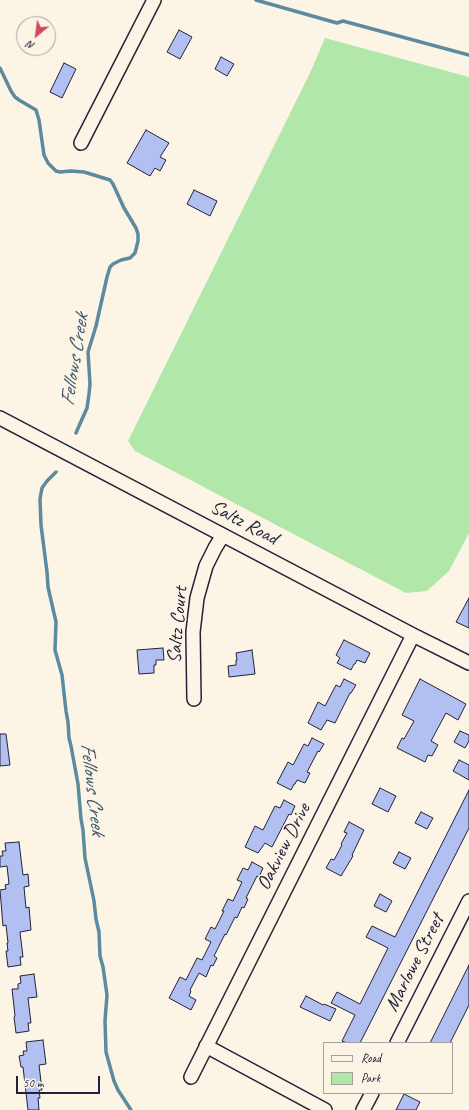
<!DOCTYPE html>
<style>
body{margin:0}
#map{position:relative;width:469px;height:1110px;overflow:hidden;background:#fcf5e5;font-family:Caveat,sans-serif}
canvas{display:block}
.legend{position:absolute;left:323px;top:1042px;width:130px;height:52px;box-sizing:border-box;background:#fcf5e5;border:1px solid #a5a1a1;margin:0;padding:5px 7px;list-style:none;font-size:12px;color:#22223b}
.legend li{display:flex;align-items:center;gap:8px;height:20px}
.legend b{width:20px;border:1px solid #a5a1a1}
.north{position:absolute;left:16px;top:16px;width:40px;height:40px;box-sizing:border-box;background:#fcf5e5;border:1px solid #a5a1a1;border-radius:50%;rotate:209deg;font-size:11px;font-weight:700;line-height:16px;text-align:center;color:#22223b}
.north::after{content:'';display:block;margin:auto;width:14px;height:18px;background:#d1495b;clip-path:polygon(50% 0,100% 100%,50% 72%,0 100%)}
.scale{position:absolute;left:16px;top:1076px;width:84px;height:18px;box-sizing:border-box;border:2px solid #22223b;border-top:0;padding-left:5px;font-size:12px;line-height:14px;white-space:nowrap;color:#22223b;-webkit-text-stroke:3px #fcf5e5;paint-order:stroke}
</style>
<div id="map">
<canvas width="469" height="1110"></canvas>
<ul class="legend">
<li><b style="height:5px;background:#fcf5e5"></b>Road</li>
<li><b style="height:11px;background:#b1e7a9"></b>Park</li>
</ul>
<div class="north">N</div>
<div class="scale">50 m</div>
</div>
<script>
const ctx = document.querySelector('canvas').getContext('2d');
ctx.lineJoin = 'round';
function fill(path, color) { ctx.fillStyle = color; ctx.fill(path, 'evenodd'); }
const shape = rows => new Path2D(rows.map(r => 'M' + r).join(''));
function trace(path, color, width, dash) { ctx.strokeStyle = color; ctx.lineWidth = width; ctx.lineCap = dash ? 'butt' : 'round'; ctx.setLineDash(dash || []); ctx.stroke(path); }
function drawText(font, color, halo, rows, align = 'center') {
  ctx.font = font + ' Caveat,sans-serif'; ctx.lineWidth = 3; ctx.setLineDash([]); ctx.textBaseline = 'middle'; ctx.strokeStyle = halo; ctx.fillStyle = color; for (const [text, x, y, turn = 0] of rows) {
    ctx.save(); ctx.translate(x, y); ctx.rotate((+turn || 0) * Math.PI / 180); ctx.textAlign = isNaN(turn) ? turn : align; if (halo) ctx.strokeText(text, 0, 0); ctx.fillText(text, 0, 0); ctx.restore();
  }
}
fill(shape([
 [325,38,469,77,469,533,449,571,427,591,406,593,135,451,128,441,310,73]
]), '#b1e7a9');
trace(shape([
 [256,0,337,23,343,21,469,55],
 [0,68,11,91,15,97,19,100,36,110,39,120,44,155,48,163,56,171,60,172,71,171,84,172,110,180,113,184,124,208,136,228,138,234,138,241,135,253,130,258,121,260,113,264,110,267,107,277,96,326,88,352,90,384,89,394,87,408,79,426,76,433],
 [56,472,47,481,42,488,40,499,41,525,47,572,48,587,56,622,55,650,62,675,66,711,68,722,69,738,71,746,78,784,81,819,83,830,85,858,94,901,96,919,99,932,100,956,103,967,107,995,105,1021,106,1052,114,1081,118,1090,131,1110]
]), '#5c8a9e', 3.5);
const building = shape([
 [179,30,192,37,180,59,167,52,179,30],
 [221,57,234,64,227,76,215,69,221,57],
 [64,63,76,69,62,98,50,92,64,63],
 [146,130,169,143,160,157,166,160,160,171,155,168,150,176,127,163,146,130],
 [194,190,217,201,210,216,187,204,194,190],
 [469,598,469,628,456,622,469,598],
 [344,640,370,653,365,663,357,660,355,664,354,664,351,670,337,663,340,658,336,655,344,640],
 [163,648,164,660,156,660,156,665,154,665,154,673,139,674,137,650,163,648],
 [252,650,255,674,229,677,228,666,236,665,236,660,237,660,236,653,252,650],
 [344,679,356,685,351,693,350,693,335,723,327,720,321,730,308,723,318,702,325,706,336,685,340,687,344,679],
 [420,679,466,704,458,720,446,713,431,741,438,745,432,756,428,755,425,762,397,748,402,738,404,739,414,721,402,715,420,679],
 [460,731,469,735,469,741,465,748,454,742,460,731],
 [0,734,6,734,10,765,0,766,0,734],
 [312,738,324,744,319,752,318,751,307,772,310,773,305,783,297,780,295,784,294,784,291,790,277,783,288,762,293,765,304,744,308,746,312,738],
 [459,760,469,765,469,780,453,771,459,760],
 [380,788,396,796,388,812,372,804,380,788],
 [469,790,469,828,360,1043,347,1043,342,1041,355,1015,331,1003,337,992,360,1004,388,948,366,937,372,926,395,937,469,790],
 [284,800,295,806,291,815,289,814,272,847,265,843,258,853,245,847,255,826,263,830,275,806,280,808,284,800],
 [421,812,433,818,427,829,415,823,421,812],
 [349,822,364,830,352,855,353,856,341,876,326,868,331,859,334,860,342,845,341,844,347,833,344,832,349,822],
 [19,842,23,875,28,874,29,886,24,887,26,908,29,907,31,930,20,932,23,957,20,957,21,965,8,967,6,951,8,951,7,943,8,943,6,925,3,926,0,890,6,889,5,885,9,884,7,866,0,867,0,856,3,856,2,851,6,851,5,843,19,842],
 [399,852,411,858,405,869,393,863,399,852],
 [252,862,263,868,259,877,257,876,246,898,248,899,244,908,242,907,237,918,235,917,226,935,225,934,214,956,217,958,213,966,211,965,206,977,199,973,190,990,191,991,189,996,196,1000,191,1010,169,998,180,977,186,980,197,958,202,960,211,942,205,939,211,927,215,929,224,911,222,911,228,899,233,901,242,882,237,880,243,868,248,870,252,862],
 [380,894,392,901,386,912,374,906,380,894],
 [469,965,469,1005,450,1043,430,1043,469,965],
 [34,974,37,997,28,998,31,1023,28,1023,29,1031,16,1033,14,1017,15,1016,12,989,18,989,18,984,21,983,20,976,34,974],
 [306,996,323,1005,324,1004,336,1009,330,1021,300,1007,306,996],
 [43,1040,46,1064,39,1065,42,1090,39,1090,40,1098,38,1098,39,1110,28,1110,23,1067,21,1067,19,1056,24,1055,23,1051,27,1051,26,1042,43,1040],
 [404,1094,420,1102,416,1110,396,1110,404,1094]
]);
fill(building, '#b1c0f0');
trace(building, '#22223b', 1);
const minor = shape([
 [81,143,154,0],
 [0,418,413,635,469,663],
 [194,699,193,632,197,598,206,566,215,548,223,535],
 [397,1043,469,901],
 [206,1046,325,1110],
 [191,1077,413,635],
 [363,1110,372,1093]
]);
trace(minor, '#22223b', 16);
trace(minor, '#fcf5e5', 13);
drawText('20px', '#22223b', '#fcf5e5', [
 ["Saltz Road",244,523,28],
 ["Saltz Court",178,625,-85],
 ["Oakview Drive",284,847,-63],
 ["Marlowe Street",415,963,-63]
]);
drawText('italic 21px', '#3f566d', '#fcf5e5', [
 ["Fellows Creek",75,360,-81],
 ["Fellows Creek",92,789,83]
]);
</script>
